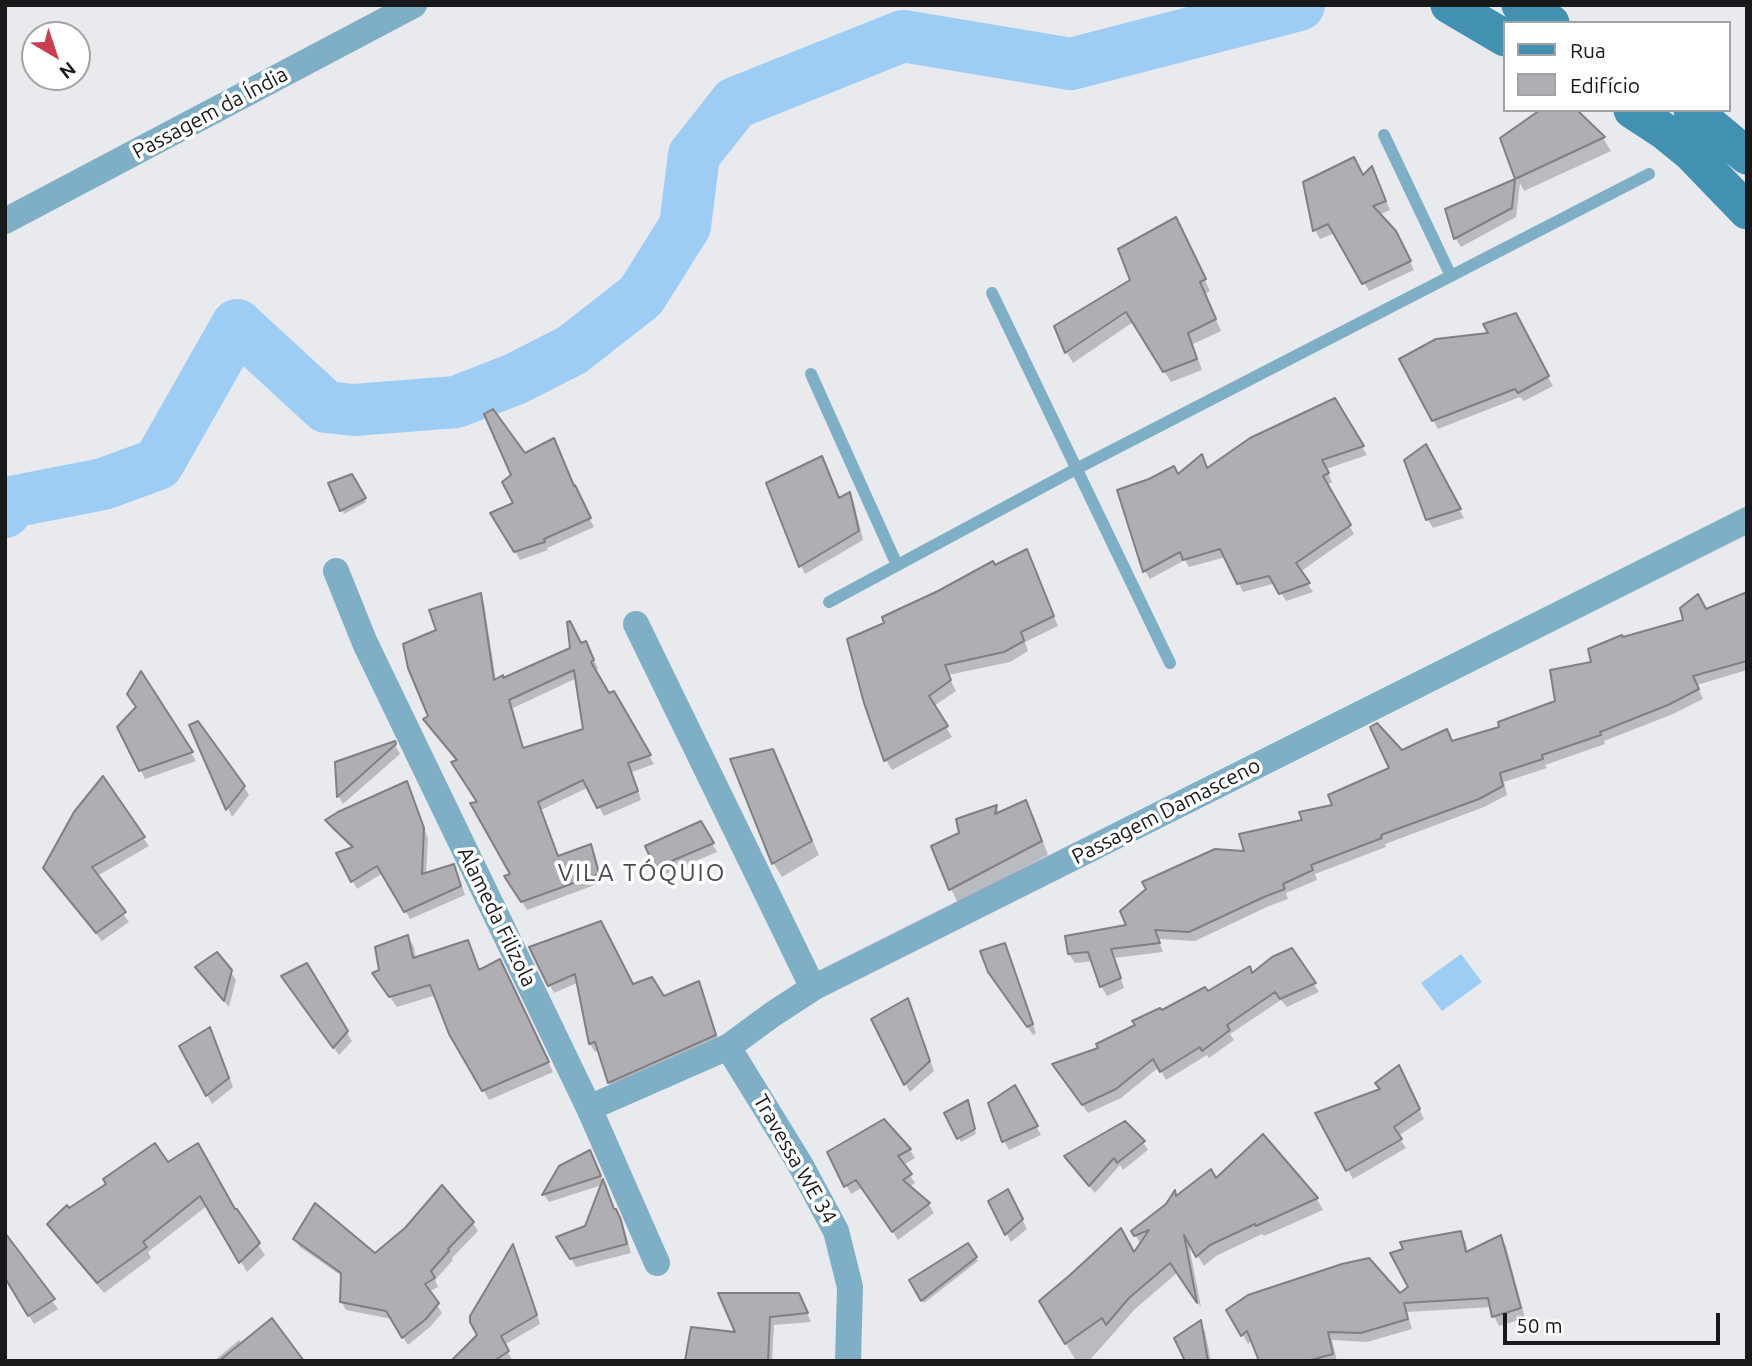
<!DOCTYPE html>
<meta charset="utf-8">
<style>
body{margin:0}
#map{position:relative;width:1752px;height:1366px;overflow:hidden;background:#e8eaee;font-family:Ubuntu,sans-serif}
canvas{display:block}
.frame{position:absolute;inset:0;border:7px solid #18191a;pointer-events:none}
.legend{position:absolute;left:1503px;top:21px;width:228px;height:91px;box-sizing:border-box;background:#fff;border:2px solid #a3a3a3;margin:0;padding:9px 12px;list-style:none;font-size:21px;color:#18191a}
.legend li{display:flex;align-items:center;gap:14px;height:35px}
.legend b{width:35px;border:2px solid #a3a3a3}
.north{position:absolute;left:21px;top:21px;width:70px;height:70px;box-sizing:border-box;background:#fff;border:2px solid #a3a3a3;border-radius:50%;rotate:141deg;font-size:19px;font-weight:700;line-height:28px;text-align:center;color:#18191a}
.north::after{content:'';display:block;margin:auto;width:24px;height:32px;background:#cc3c4f;clip-path:polygon(50% 0,100% 100%,50% 72%,0 100%)}
.scale{position:absolute;left:1503px;top:1313px;width:217px;height:32px;box-sizing:border-box;border:4px solid #18191a;border-top:0;padding-left:9px;font-size:21px;line-height:24px;white-space:nowrap;color:#18191a;-webkit-text-stroke:5px #fff;paint-order:stroke}
</style>
<div id="map">
<canvas width="1752" height="1366"></canvas>
<div class="frame"></div>
<ul class="legend">
<li><b style="height:9px;background:#4291b3"></b>Rua</li>
<li><b style="height:19px;background:#b0aeb2"></b>Edifício</li>
</ul>
<div class="north">N</div>
<div class="scale">50 m</div>
</div>
<script>
const ctx = document.querySelector('canvas').getContext('2d');
ctx.lineJoin = 'round';
function fill(path, color) { ctx.fillStyle = color; ctx.fill(path, 'evenodd'); }
const shape = rows => new Path2D(rows.map(r => 'M' + r).join(''));
function trace(path, color, width, dash) { ctx.strokeStyle = color; ctx.lineWidth = width; ctx.lineCap = dash ? 'butt' : 'round'; ctx.setLineDash(dash || []); ctx.stroke(path); }
function drawText(font, color, halo, rows, align = 'center') {
  ctx.font = font + ' Ubuntu,sans-serif'; ctx.lineWidth = 7; ctx.setLineDash([]); ctx.textBaseline = 'middle'; ctx.strokeStyle = halo; ctx.fillStyle = color; for (const [text, x, y, turn = 0] of rows) {
    ctx.save(); ctx.translate(x, y); ctx.rotate((+turn || 0) * Math.PI / 180); ctx.textAlign = isNaN(turn) ? turn : align; if (halo) ctx.strokeText(text, 0, 0); ctx.fillText(text, 0, 0); ctx.restore();
  }
}
fill(shape([
 [1461,954,1482,982,1442,1011,1421,983]
]), '#9dcdf5');
fill(shape([
 [1575,110,1603,138,1611,151,1524,191,1520,183,1516,217,1461,247,1456,239,1448,210,1517,180,1502,138],
 [1372,169,1390,210,1379,215,1400,242,1414,270,1369,291,1335,233,1320,239,1315,230],
 [1182,231,1210,291,1205,294,1221,331,1193,344,1202,370,1171,382,1133,322,1073,363,1067,353,1134,308,1132,281],
 [1515,315,1553,386,1524,401,1520,397,1438,429,1401,360,1490,335],
 [1335,401,1367,455,1326,469,1332,482,1326,485,1354,534,1300,572,1313,592,1286,601,1276,583,1243,592,1226,557,1189,567,1185,560,1150,579,1145,571,1120,491,1208,470],
 [1425,446,1464,518,1433,528,1428,520,1406,461],
 [525,455,574,488,594,527,547,548,548,550,520,560,493,514,516,503,513,475],
 [821,458,840,499,850,494,854,503,863,540,805,574,801,566,768,484],
 [352,476,366,502,344,514,330,484],
 [1031,561,1058,626,1025,642,1028,651,1010,662,948,675,956,691,934,706,952,737,892,770,886,760,866,703,886,623,994,567],
 [1747,594,1747,670,1697,685,1703,699,1673,714,1604,741,1605,744,1545,765,1547,768,1504,782,1507,795,1484,807,1385,844,1386,847,1315,874,1317,880,1286,893,1288,899,1269,906,1195,941,1158,939,1163,952,1114,958,1124,988,1107,996,1101,986,1093,961,1075,963,1069,954,1129,926,1246,853,1334,807,1392,769,1401,752,1453,743,1501,728,1557,702,1593,663,1622,639,1685,622],
 [480,595,484,603,496,681,503,680,581,645,590,651,598,669,594,670,608,695,613,693,654,764,632,772,641,800,604,816,589,787,541,810,559,858,591,846,595,854,603,882,527,910,507,877,512,875,458,761,430,728,425,720,430,717,438,631],
 [577,678,585,730,524,749,513,708],
 [141,674,196,761,145,779,119,727,138,707],
 [192,726,244,787,249,795,232,817],
 [394,743,400,754,343,804,339,797,337,763],
 [772,751,780,765,819,855,782,877,774,864,732,760],
 [103,779,149,846,97,876,129,922,102,941,51,877],
 [406,784,411,792,428,839,426,875,453,866,458,874,465,895,410,919,383,873,357,889,338,854,353,849,332,829,328,820],
 [1026,802,1033,815,1048,855,958,903,951,889,934,847,961,834,996,807,1000,814],
 [700,823,717,852,661,876,647,847],
 [408,937,414,947,416,959,467,942,480,972,505,972,553,1072,489,1100,451,1034,436,995,397,1007,380,983,381,971],
 [1004,945,1009,953,1036,1033,1033,1035,996,981],
 [531,948,664,998,698,983,703,991,720,1044,614,1090,609,1082,599,1050,595,1052,590,1044,579,982,554,993],
 [1291,950,1319,992,1287,1007,1281,1000,1230,1034,1234,1040,1209,1058,1207,1055,1166,1080,1159,1067,1121,1098,1088,1113,1060,1073,1161,1013,1207,994,1249,968,1253,975],
 [306,965,352,1041,339,1055,288,985],
 [198,967,230,971,236,980,229,1007,203,976],
 [907,1000,912,1008,934,1071,910,1092,873,1020],
 [210,1029,215,1038,233,1087,212,1104,181,1046],
 [1404,1076,1424,1119,1398,1136,1406,1148,1353,1179,1318,1114,1382,1090],
 [1015,1087,1041,1135,1009,1150,1004,1141,990,1104],
 [968,1103,976,1134,961,1142,946,1114],
 [1263,1137,1317,1199,1323,1210,1264,1236,1262,1234,1216,1256,1204,1266,1188,1240,1201,1307,1177,1273,1135,1309,1089,1361,1076,1361,1041,1301,1134,1255,1141,1245,1133,1231,1168,1205,1175,1194,1177,1197,1216,1181],
 [1143,1142,1148,1150,1123,1170,1120,1165,1095,1193,1071,1165,1067,1157],
 [910,1150,915,1158,903,1165,915,1183,909,1187,929,1205,934,1213,898,1240,863,1187,851,1194,829,1153],
 [595,1161,615,1211,625,1231,631,1253,576,1267,559,1238,586,1227,602,1185,549,1202,544,1195,560,1167],
 [167,1165,235,1211,265,1255,247,1272,208,1205,148,1252,151,1258,104,1293,55,1235,49,1224,69,1210],
 [1013,1200,1027,1229,1011,1242,990,1202],
 [473,1223,478,1231,452,1258,453,1260,435,1280,438,1287,428,1292,442,1313,430,1327,408,1345,392,1319,346,1310,341,1301,343,1277,300,1247,295,1239,375,1255],
 [1460,1233,1466,1242,1468,1253,1501,1237,1506,1246,1525,1318,1499,1326,1494,1316,1492,1307,1407,1312,1412,1329,1367,1342,1332,1340,1337,1361,1261,1361,1253,1340,1248,1344,1229,1310,1399,1295,1410,1288],
 [967,1245,978,1261,924,1303,912,1281],
 [13,1246,58,1309,34,1324,5,1275],
 [513,1247,517,1254,540,1324,504,1345,512,1360,510,1361,454,1361,480,1335],
 [721,1295,803,1304,811,1322,774,1325,772,1361,687,1361,738,1334],
 [1200,1323,1205,1331,1211,1361,1187,1361],
 [239,1340,242,1344,302,1361,214,1361]
]), '#0003');
trace(shape([
 [5,512,6,503,103,484,158,464,237,325,326,407,354,410,456,402,515,379,572,350,641,296,685,226,694,155,735,103,903,36,1071,64,1299,5]
]), '#9dcdf5', 52);
const building = shape([
 [1540,110,1577,110,1605,137,1515,179,1500,138,1540,110],
 [1354,157,1363,175,1372,166,1386,201,1373,206,1396,231,1411,261,1362,284,1328,224,1313,231,1303,182,1354,157],
 [1515,179,1512,208,1454,239,1445,209,1515,179],
 [1176,217,1206,279,1200,282,1216,319,1188,333,1197,359,1163,372,1126,312,1065,353,1054,326,1130,280,1118,249,1176,217],
 [1516,313,1549,376,1518,393,1515,389,1432,421,1399,359,1436,339,1488,333,1483,324,1516,313],
 [1335,398,1364,446,1322,460,1329,473,1323,476,1351,525,1296,563,1310,583,1279,594,1269,576,1237,584,1220,549,1183,560,1180,552,1143,572,1117,490,1149,479,1174,466,1178,474,1202,454,1207,468,1250,438,1335,398],
 [493,409,525,453,554,438,574,486,575,485,591,518,544,539,545,542,514,552,490,513,513,503,502,482,511,475,484,414,493,409],
 [1426,444,1461,509,1426,520,1404,460,1426,444],
 [822,456,839,498,850,492,859,531,799,567,766,483,822,456],
 [352,474,366,498,340,511,328,483,352,474],
 [1027,549,1054,616,1021,632,1024,641,1004,652,945,665,951,680,929,696,948,726,884,761,864,703,847,639,884,623,882,617,938,591,993,561,995,565,1027,549],
 [1747,592,1747,661,1693,676,1699,689,1668,705,1600,732,1601,735,1542,755,1543,759,1500,773,1503,786,1479,799,1381,835,1382,838,1311,865,1313,870,1283,884,1285,889,1264,897,1189,932,1155,930,1160,943,1111,949,1121,978,1100,987,1088,952,1068,954,1065,936,1126,925,1120,911,1146,889,1142,882,1215,849,1244,851,1239,834,1302,820,1299,812,1332,805,1328,795,1389,768,1370,727,1377,723,1402,750,1447,729,1452,741,1499,727,1498,722,1555,701,1550,670,1591,662,1588,649,1622,635,1623,637,1683,620,1680,608,1698,594,1706,609,1747,592],
 [481,593,494,680,503,675,503,678,570,648,567,622,570,621,581,643,586,641,594,660,591,662,609,693,614,691,651,755,628,763,638,791,597,808,583,780,538,802,558,856,591,844,599,874,521,902,504,876,510,874,470,803,477,802,451,762,457,760,423,719,428,716,408,668,403,644,436,630,429,610,481,593],
 [574,670,583,729,523,748,509,700,574,670],
 [141,671,193,752,139,771,117,727,136,707,127,694,141,671],
 [198,721,245,786,226,810,189,725,198,721],
 [395,741,396,744,337,797,335,762,395,741],
 [773,749,812,841,772,864,730,759,773,749],
 [103,776,145,837,92,867,126,912,96,933,43,868,74,812,103,776],
 [407,781,424,828,422,874,454,864,461,886,404,912,377,866,351,882,336,853,353,847,325,820,338,812,407,781],
 [1026,800,1042,841,949,890,931,846,959,833,956,819,997,805,995,814,1026,800],
 [701,821,714,843,655,868,645,846,701,821],
 [601,921,633,984,652,977,664,996,699,981,716,1035,608,1083,595,1042,589,1044,575,974,548,986,529,947,601,921],
 [408,935,413,958,468,940,479,970,500,959,549,1062,482,1091,449,1034,430,985,389,997,372,973,379,970,375,947,408,935],
 [1005,943,1033,1024,1027,1027,988,972,980,951,1005,943],
 [1292,948,1316,983,1280,999,1275,992,1227,1025,1230,1030,1202,1051,1200,1047,1160,1072,1153,1059,1116,1089,1082,1105,1052,1064,1098,1048,1096,1044,1135,1025,1132,1021,1160,1008,1162,1010,1205,987,1208,991,1250,966,1252,973,1272,957,1292,948],
 [217,952,232,970,224,1001,195,967,217,952],
 [307,963,348,1031,333,1048,281,976,307,963],
 [908,998,930,1061,904,1085,871,1019,908,998],
 [210,1027,229,1078,206,1096,179,1046,210,1027],
 [1399,1065,1420,1109,1394,1127,1402,1139,1346,1171,1315,1113,1380,1089,1375,1083,1399,1065],
 [1015,1085,1038,1126,1002,1142,988,1103,1015,1085],
 [968,1100,975,1129,957,1139,944,1113,968,1100],
 [884,1119,911,1149,898,1156,912,1174,903,1180,930,1203,892,1232,856,1180,844,1187,827,1152,884,1119],
 [1125,1121,1145,1141,1117,1163,1114,1158,1089,1186,1064,1156,1125,1121],
 [1263,1134,1318,1198,1256,1226,1255,1224,1210,1245,1196,1257,1184,1235,1197,1303,1170,1263,1129,1298,1106,1325,1102,1318,1065,1344,1039,1301,1070,1275,1121,1228,1134,1252,1149,1230,1134,1236,1131,1231,1166,1204,1175,1190,1176,1196,1211,1169,1216,1178,1263,1134],
 [155,1143,168,1162,198,1143,235,1209,237,1209,260,1243,239,1263,200,1196,143,1242,147,1247,97,1283,47,1224,67,1205,69,1208,106,1184,103,1179,155,1143],
 [590,1150,601,1176,542,1195,559,1166,590,1150],
 [603,1179,614,1209,616,1209,621,1220,627,1244,570,1259,556,1237,585,1226,603,1179],
 [442,1185,474,1222,448,1249,449,1251,431,1271,435,1278,425,1284,439,1303,426,1319,402,1338,386,1311,340,1302,341,1273,293,1239,315,1203,375,1253,405,1228,442,1185],
 [1008,1189,1023,1219,1005,1235,988,1201,1008,1189],
 [1461,1231,1466,1252,1501,1235,1521,1308,1492,1317,1488,1298,1404,1303,1408,1319,1361,1333,1328,1332,1333,1354,1307,1361,1259,1361,1247,1331,1241,1336,1226,1310,1248,1295,1342,1264,1369,1258,1400,1293,1408,1287,1390,1253,1403,1249,1400,1242,1461,1231],
 [5,1233,55,1299,28,1316,5,1278,5,1233],
 [968,1243,977,1257,921,1301,909,1280,968,1243],
 [513,1244,537,1315,501,1336,509,1351,494,1361,451,1361,477,1335,470,1322,470,1316,513,1244],
 [718,1293,799,1293,808,1313,770,1317,768,1361,685,1361,691,1327,735,1332,718,1293],
 [272,1318,304,1361,219,1361,272,1318],
 [1201,1320,1208,1361,1185,1361,1174,1338,1201,1320]
]);
fill(building, '#b0aeb2');
trace(building, '#807f83', 2);
trace(shape([
 [1384,135,1451,276],
 [992,293,1170,663],
 [811,374,897,565],
 [829,602,1076,469,1649,174]
]), '#7fafc6', 12);
trace(shape([
 [5,221,414,5],
 [336,571,365,643,589,1108,657,1263],
 [636,624,813,988],
 [728,1047,800,1164,836,1231,850,1287,848,1361],
 [589,1108,728,1047,773,1014,813,988,1747,520]
]), '#7fafc6', 26);
trace(shape([
 [1449,5,1505,38],
 [1520,5,1551,23],
 [1632,110,1664,131,1691,153,1747,211],
 [1692,110,1747,156]
]), '#4291b3', 37);
drawText('21px', '#18191a', '#fff', [
 ["Passagem da Índia",210,113,-28],
 ["Passagem Damasceno",1166,811,-27],
 ["Alameda Filizola",497,917,64],
 ["Travessa WE 34",795,1159,60]
]);
ctx.letterSpacing = '2px';
drawText('24px', '#494b4e', '#fff', [
 ["VILA TÓQUIO",642,873]
]);
ctx.letterSpacing = '0px';
</script>
